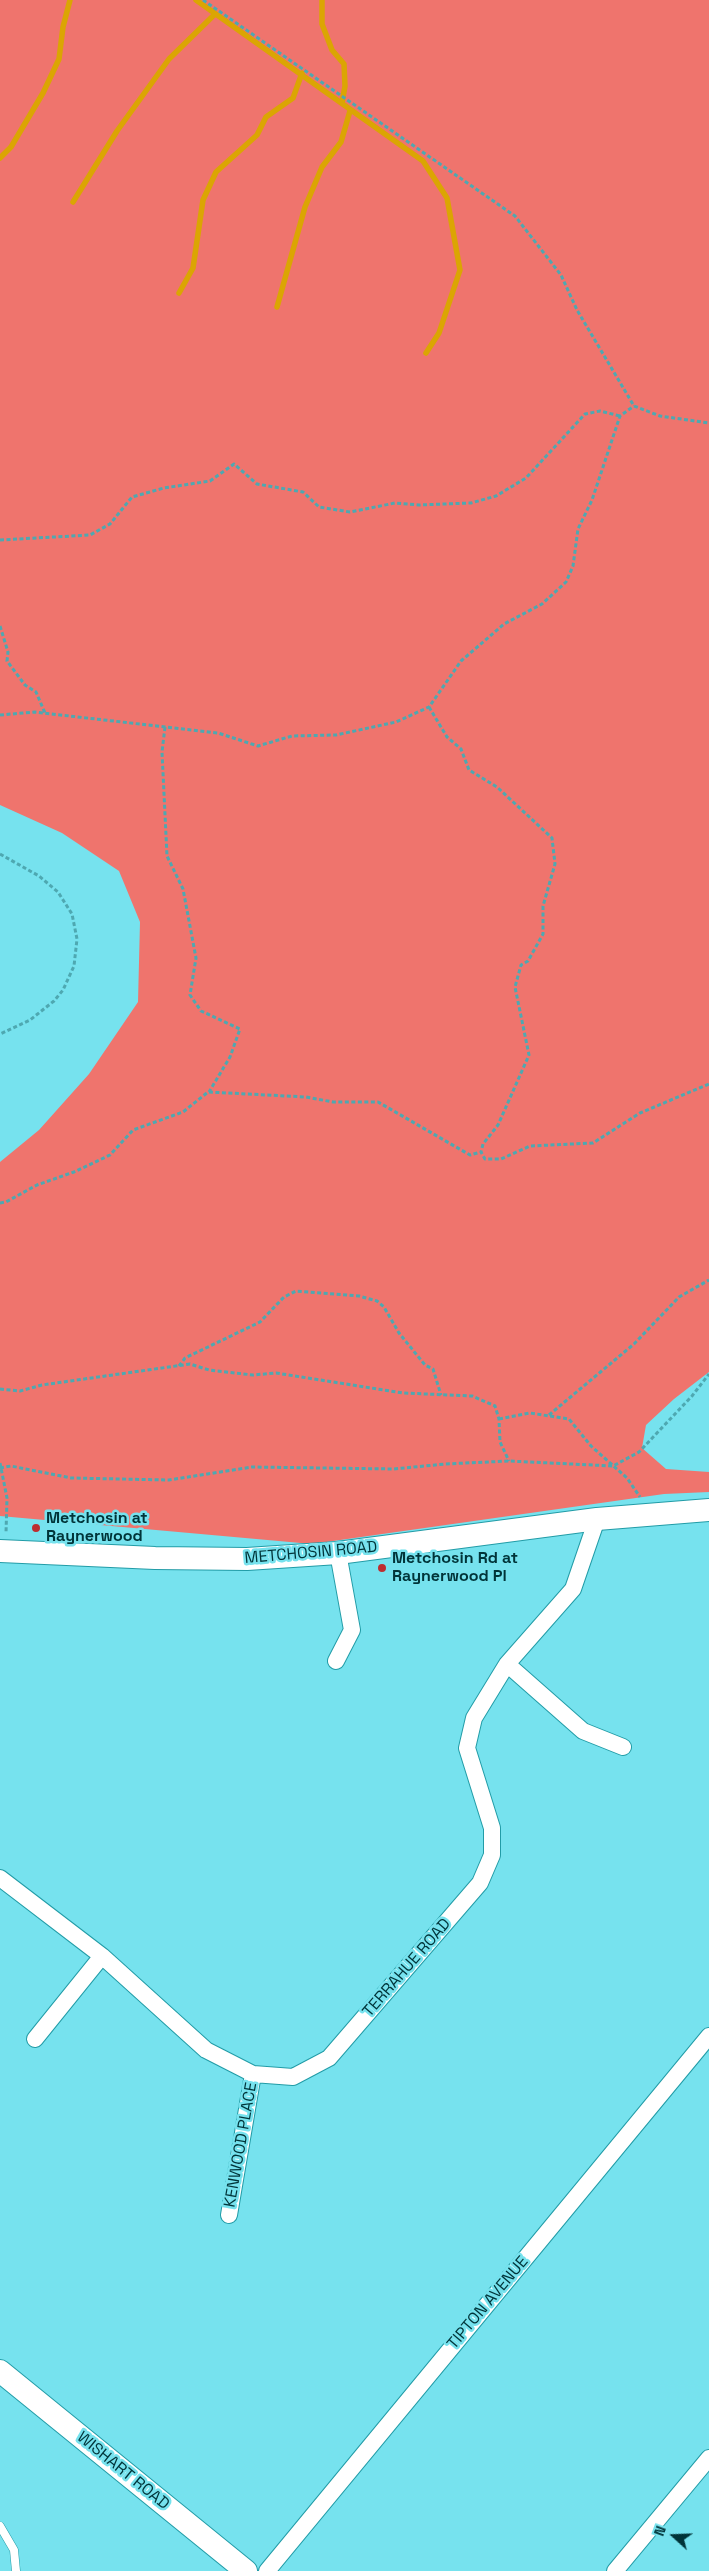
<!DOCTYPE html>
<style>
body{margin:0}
#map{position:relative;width:709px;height:2571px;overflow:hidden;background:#76e2ee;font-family:"Space Grotesk",sans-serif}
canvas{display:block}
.north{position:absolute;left:649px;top:2511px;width:50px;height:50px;-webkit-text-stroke:4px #76e2ee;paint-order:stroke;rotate:290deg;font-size:14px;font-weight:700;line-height:20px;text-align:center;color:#003439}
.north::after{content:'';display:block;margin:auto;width:18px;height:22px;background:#003439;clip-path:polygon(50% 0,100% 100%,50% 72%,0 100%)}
</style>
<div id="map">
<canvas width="709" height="2571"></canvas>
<div class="north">N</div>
</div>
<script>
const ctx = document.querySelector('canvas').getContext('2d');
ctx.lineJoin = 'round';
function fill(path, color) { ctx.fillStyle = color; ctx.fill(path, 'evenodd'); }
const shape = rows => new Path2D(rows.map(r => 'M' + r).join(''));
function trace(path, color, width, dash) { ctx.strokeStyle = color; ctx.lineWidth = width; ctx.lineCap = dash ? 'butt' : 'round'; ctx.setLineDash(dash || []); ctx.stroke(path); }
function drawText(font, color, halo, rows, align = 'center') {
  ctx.font = font + ' "Space Grotesk",sans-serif'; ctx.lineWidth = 5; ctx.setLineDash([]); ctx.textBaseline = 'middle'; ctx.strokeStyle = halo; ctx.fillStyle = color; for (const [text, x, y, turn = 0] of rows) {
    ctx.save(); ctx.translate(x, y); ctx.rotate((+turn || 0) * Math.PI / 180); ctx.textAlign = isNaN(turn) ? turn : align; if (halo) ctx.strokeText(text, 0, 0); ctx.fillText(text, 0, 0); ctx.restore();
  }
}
fill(shape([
 [0,0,709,0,709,1372,674,1399,646,1425,642,1448,666,1469,709,1472,709,1492,664,1494,312,1544,0,1516,0,1162,39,1130,89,1074,138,1002,140,922,119,871,62,833,0,805]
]), '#ef746d');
trace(shape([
 [196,0,423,161,447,198,460,270,439,333,426,353],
 [322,0,322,24,332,50,344,64,345,86,342,103],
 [0,158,11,147,43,93,59,59,63,27,70,0],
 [73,202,117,131,169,59,215,14],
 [179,293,193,268,203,200,216,172,257,135,266,117,293,98,302,73],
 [277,307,305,207,322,167,341,142,350,111]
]), '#dba503', 5.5);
const lane = shape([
 [0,2526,14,2550,16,2571]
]);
const street = shape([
 [336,1661,352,1630,338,1553],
 [507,1664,583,1731,623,1747],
 [0,1878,102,1956,206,2050,253,2074,293,2077,329,2058,480,1883,492,1855,492,1828,467,1748,474,1718,507,1664,573,1589,597,1519],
 [35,2039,102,1956],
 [229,2215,253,2074],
 [267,2571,709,2036],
 [615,2571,709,2458]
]);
const secondary = shape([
 [0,1551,155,1558,247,1559,338,1553,597,1519,709,1510],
 [0,2371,246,2571]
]);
trace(lane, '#229ca7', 9);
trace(street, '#229ca7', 18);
trace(secondary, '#229ca7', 24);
trace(shape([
 [203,0,515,216,561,275,577,310,634,406,660,416,709,423],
 [0,540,90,535,110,524,132,497,164,488,210,481,234,464,257,484,303,492,319,507,350,512,395,503,419,505,471,503,496,496,526,478,585,414,600,411,620,416],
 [0,626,8,652,7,661,25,685,36,692,45,713],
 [429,707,447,737,461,749,469,770,497,787,552,838,555,864,543,906,543,934,528,961,521,965,515,987,529,1055,498,1125,483,1144,481,1152,485,1159,501,1159,530,1146,593,1143,640,1113,709,1084],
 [0,715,35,712,165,727,218,733,258,746,292,736,336,735,396,722,429,707,461,661,504,624,542,604,566,582,573,566,578,529,592,500,620,416,634,406],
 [165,727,162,752,167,856,183,889,196,958,190,995,201,1011,240,1029,230,1057,209,1092],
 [0,854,39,876,58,892,72,914,77,939,74,966,63,990,54,1001,30,1020,0,1034],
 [0,1203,6,1202,37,1185,74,1172,110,1155,133,1130,183,1112,208,1092,306,1097,333,1102,378,1102,470,1155,481,1152],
 [179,1366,185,1358,260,1322,284,1297,296,1291,359,1296,377,1301,384,1307,399,1333,425,1365,433,1369,441,1395],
 [0,1389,20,1391,42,1385,190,1364,209,1370,253,1375,276,1373,403,1393,472,1396,495,1406,499,1419,500,1442,509,1461],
 [549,1415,634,1344,679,1297,709,1280],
 [499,1419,530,1413,569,1419,591,1446,627,1478,640,1497],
 [0,1463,7,1498,6,1533],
 [0,1468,11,1466,71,1478,169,1480,252,1467,394,1469,445,1464,509,1461,613,1466,639,1452,692,1396,709,1374]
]), '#4ea8b1', 3, [4, 2.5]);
trace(lane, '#fff', 8);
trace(street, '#fff', 16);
trace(secondary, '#fff', 22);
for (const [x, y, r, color] of [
 [36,1528,5,"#bd2d30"],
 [382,1568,5,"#bd2d30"]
]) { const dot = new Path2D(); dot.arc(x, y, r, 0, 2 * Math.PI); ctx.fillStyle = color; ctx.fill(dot); trace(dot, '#76e2ee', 2); }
drawText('bold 16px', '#003439', '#76e2ee', [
 ["Metchosin at",46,1519],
 ["Raynerwood",46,1537],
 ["Metchosin Rd at",392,1559],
 ["Raynerwood Pl",392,1577]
], 'left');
drawText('16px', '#003439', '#76e2ee', [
 ["METCHOSIN ROAD",311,1553,-5],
 ["TERRAHUE ROAD",407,1968,-49],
 ["KENWOOD PLACE",241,2145,-80],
 ["TIPTON AVENUE",488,2303,-50],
 ["WISHART ROAD",123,2471,39]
]);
</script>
